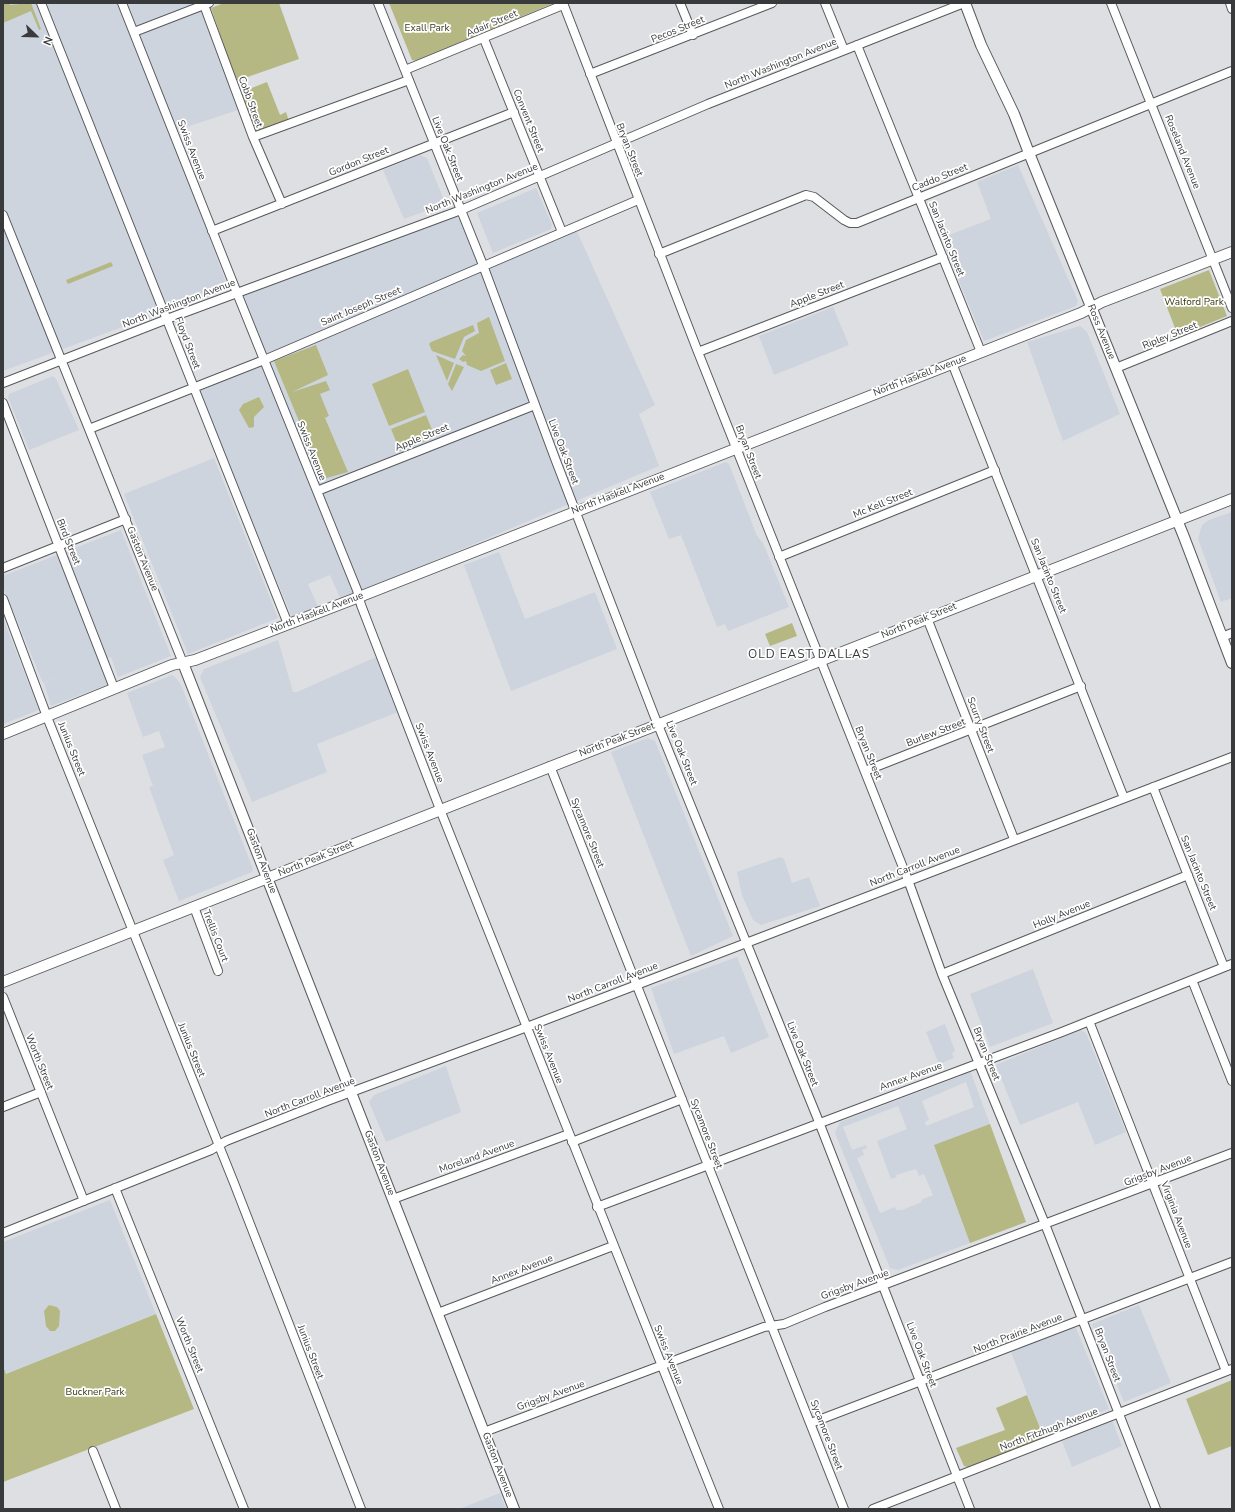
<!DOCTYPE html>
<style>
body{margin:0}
#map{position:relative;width:1235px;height:1512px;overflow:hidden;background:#dddfe3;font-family:"Nunito Sans",sans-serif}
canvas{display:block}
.frame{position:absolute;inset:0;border:4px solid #393a3b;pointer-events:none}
.north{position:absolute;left:16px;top:16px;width:40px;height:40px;-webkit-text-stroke:3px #fff;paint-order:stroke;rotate:113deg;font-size:11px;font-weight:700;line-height:16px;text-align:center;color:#393a3b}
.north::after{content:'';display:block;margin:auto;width:14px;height:18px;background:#393a3b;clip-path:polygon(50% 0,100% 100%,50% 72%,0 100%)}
</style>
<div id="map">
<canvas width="1235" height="1512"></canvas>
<div class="frame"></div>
<div class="north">N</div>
</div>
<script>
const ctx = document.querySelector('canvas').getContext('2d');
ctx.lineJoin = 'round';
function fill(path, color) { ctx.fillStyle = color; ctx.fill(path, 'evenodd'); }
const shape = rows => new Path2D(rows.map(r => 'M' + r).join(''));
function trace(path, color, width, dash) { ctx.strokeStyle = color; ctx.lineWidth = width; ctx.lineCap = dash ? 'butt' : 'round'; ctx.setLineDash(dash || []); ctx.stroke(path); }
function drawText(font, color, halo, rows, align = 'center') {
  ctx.font = font + ' "Nunito Sans",sans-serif'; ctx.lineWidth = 3.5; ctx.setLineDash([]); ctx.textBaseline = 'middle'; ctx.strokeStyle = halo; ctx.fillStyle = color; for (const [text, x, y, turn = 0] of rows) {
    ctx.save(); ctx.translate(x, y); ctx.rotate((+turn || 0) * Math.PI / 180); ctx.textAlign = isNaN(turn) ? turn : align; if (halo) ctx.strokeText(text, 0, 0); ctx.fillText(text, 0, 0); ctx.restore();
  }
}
fill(shape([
 [3,3,200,3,238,110,171,132,228,288,3,371],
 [420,155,427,158,443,198,439,206,404,219,383,170],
 [1018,165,1078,301,1076,306,984,341,941,238,991,219,977,182],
 [536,188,552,225,551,229,493,253,477,213],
 [456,214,458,219,464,218,484,266,575,227,655,405,639,414,659,466,341,600,330,575,308,584,318,607,292,617,198,391,268,363,240,296],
 [833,307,849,345,774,375,759,336],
 [1080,326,1087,332,1120,414,1063,441,1027,342],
 [53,376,56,379,79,430,29,450,8,397,9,394],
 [214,458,278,618,188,654,124,494],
 [726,462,729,464,757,536,763,543,789,607,728,631,725,624,717,627,681,535,669,539,650,492],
 [1232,512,1232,598,1221,602,1198,539,1202,525,1209,520],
 [121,530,171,656,118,677,111,657,101,660,109,684,51,706,44,683,67,673,43,683,3,587,3,576],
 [499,552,525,619,595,592,617,649,511,691,464,565],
 [3,618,39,710,3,724],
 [278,640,293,692,297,692,376,657,398,712,317,744,327,772,252,802,200,677,204,669],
 [172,675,176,678,181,685,253,869,252,872,179,901,163,860,174,855,149,787,153,786,142,755,165,747,159,731,143,737,127,693],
 [648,738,655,741,733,936,691,956,611,752],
 [780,857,784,859,792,883,809,877,820,906,761,925,753,920,742,895,737,872],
 [737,957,769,1037,731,1053,724,1036,674,1054,651,988],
 [1033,969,1053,1023,990,1047,970,994],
 [945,1024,955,1051,952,1053,954,1058,939,1064,926,1032],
 [1081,1030,1086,1033,1126,1132,1095,1145,1078,1102,1020,1125,996,1065],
 [967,1062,1026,1222,898,1270,890,1268,835,1133,840,1122,961,1076,957,1066],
 [966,1082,974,1107,926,1126,925,1122,929,1120,922,1101],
 [898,1106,907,1129,877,1141,891,1179,897,1177,896,1175,916,1169,919,1176,924,1174,933,1195,921,1200,922,1202,902,1210,896,1210,895,1207,880,1213,857,1158,864,1155,862,1150,867,1148,866,1145,852,1150,843,1127],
 [446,1066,461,1112,386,1142,369,1102,374,1095],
 [110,1200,156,1314,6,1374,3,1366,3,1242],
 [1139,1305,1171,1383,1124,1402,1092,1324],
 [1072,1327,1076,1328,1109,1409,1043,1435,1011,1352],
 [1112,1420,1122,1446,1072,1467,1062,1441],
 [500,1493,506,1509,459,1509]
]), '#cdd4de');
fill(shape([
 [3,3,9,3,10,5,31,3,41,29,39,30,31,11,3,23],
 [224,3,279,3,299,59,236,81,211,8],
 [389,3,554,3,416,61,412,60,410,55],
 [267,82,280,115,286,112,289,121,255,134,241,96,244,91],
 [111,262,113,266,68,284,66,280],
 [1209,270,1227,316,1178,336,1160,289],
 [489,317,505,361,481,371,467,365,466,361,463,362,459,359,463,355,466,356,462,351,466,340,479,333,477,323],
 [473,325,475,331,464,337,455,359,432,351,429,344,431,342],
 [316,345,328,375,292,392,326,381,330,390,320,394,329,416,325,418,348,472,323,479,274,361],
 [436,355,454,363,447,381],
 [506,363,512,379,496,385,490,370],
 [456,364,464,367,452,391,448,384],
 [408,369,425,412,389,426,372,384],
 [259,397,264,407,254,417,254,427,249,428,239,410,243,404],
 [426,415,435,437,400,451,391,429],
 [792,623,797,636,770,646,765,634],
 [990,1124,1026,1222,970,1243,934,1145],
 [49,1305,57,1307,60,1311,59,1326,55,1331,50,1331,46,1326,44,1311],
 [156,1314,194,1409,3,1482,3,1366,6,1374],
 [1232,1380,1232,1446,1208,1455,1186,1399],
 [1027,1395,1044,1438,968,1467,964,1466,956,1448,1005,1430,996,1408]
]), '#b5b883');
const minor = shape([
 [41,3,288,624],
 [122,3,237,293,357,590,361,605,443,817,719,1509],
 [378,3,481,260,556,461,654,715,817,1117,970,1509],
 [563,3,698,352,908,880,942,974,1045,1224,1156,1509],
 [680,3,693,35],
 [825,3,844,50],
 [1111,3,1232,308],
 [1230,3,1232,9],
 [204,5,253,137,282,204],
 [134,32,209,3],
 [484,39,562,232],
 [857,45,981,352],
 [405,70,563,5],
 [590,74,772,3],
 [253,137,409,80],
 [3,215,183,663],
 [212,231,514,112],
 [659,254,806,195,814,197,844,220,850,223,857,223,1232,71],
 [698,352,943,257],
 [952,363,1124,798],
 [1116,368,1232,321],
 [3,383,175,316,461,210,708,104,964,3],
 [3,403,114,688],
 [89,429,264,360,638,200],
 [317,491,535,405],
 [779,557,995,470],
 [3,568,126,519],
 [3,599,49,722,234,1183,361,1509],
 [927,618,1014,839],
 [1222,637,1232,633],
 [550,766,844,1509],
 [865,771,1081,686],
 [1153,787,1224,967],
 [194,907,218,971],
 [942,974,1188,875],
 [1192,980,1232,1081],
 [3,997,84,1201],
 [1089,1021,1226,1371],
 [3,1107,41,1092],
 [572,1142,682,1099],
 [115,1188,244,1509],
 [393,1199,569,1134],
 [597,1207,1062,1032,1232,964],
 [3,1233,211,1150,226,1141,327,1101,519,1030,1232,757],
 [438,1313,613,1246],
 [811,1423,1232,1262],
 [484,1432,764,1327,784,1324,825,1307,1232,1153],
 [93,1451,116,1509],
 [873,1509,1232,1369]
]);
const major = shape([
 [965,3,981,45,1014,114,1029,153,1184,537,1232,663],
 [183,663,514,1509],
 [3,734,172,665,195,660,359,597,1081,313,1102,302,1232,252],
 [3,982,1232,499]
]);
trace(minor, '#57595c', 10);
trace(major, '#57595c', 12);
trace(minor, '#fff', 8);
trace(major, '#fff', 10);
drawText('10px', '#393a3b', '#fff', [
 ["Adair Street",492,24,-23],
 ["Pecos Street",678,30,-22],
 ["North Washington Avenue",781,64,-22],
 ["Cobb Street",250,102,70],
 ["Convent Street",528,121,68],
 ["Live Oak Street",447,149,68],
 ["Swiss Avenue",191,150,69],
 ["Bryan Street",629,150,68],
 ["Roseland Avenue",1182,152,68],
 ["Gordon Street",359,162,-22],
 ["Caddo Street",940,178,-22],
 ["North Washington Avenue",482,189,-22],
 ["San Jacinto Street",946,239,68],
 ["Apple Street",817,295,-21],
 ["North Washington Avenue",179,304,-21],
 ["Saint Joseph Street",361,307,-23],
 ["Ross Avenue",1101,332,68],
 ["Ripley Street",1170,336,-22],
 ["Floyd Street",187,343,69],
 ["North Haskell Avenue",920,376,-21],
 ["Apple Street",422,438,-22],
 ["Swiss Avenue",311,451,68],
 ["Live Oak Street",563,452,69],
 ["Bryan Street",748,452,69],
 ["North Haskell Avenue",618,494,-21],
 ["Mc Kell Street",883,504,-22],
 ["Bird Street",68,542,68],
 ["Gaston Avenue",142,559,68],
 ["San Jacinto Street",1048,576,68],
 ["North Haskell Avenue",317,613,-21],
 ["North Peak Street",919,621,-22],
 ["Scurry Street",980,725,69],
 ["Burlew Street",936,733,-21],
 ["North Peak Street",617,740,-21],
 ["Junius Street",71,749,68],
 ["Swiss Avenue",429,753,69],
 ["Live Oak Street",681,753,68],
 ["Bryan Street",868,753,68],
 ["Sycamore Street",587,833,68],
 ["North Peak Street",316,859,-22],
 ["Gaston Avenue",261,861,69],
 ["North Carroll Avenue",915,867,-21],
 ["San Jacinto Street",1198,873,68],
 ["Holly Avenue",1062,915,-22],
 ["Trellis Court",215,936,69],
 ["North Carroll Avenue",613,983,-21],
 ["Junius Street",191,1050,68],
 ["Swiss Avenue",548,1054,68],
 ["Live Oak Street",802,1054,68],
 ["Bryan Street",986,1054,68],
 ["Worth Street",39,1062,68],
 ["Annex Avenue",911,1077,-20],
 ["North Carroll Avenue",310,1098,-21],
 ["Sycamore Street",706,1134,69],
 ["Moreland Avenue",477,1157,-20],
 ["Gaston Avenue",379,1163,69],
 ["Grigsby Avenue",1158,1171,-21],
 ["Virginia Avenue",1176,1215,69],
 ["Annex Avenue",522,1270,-21],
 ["Grigsby Avenue",855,1285,-20],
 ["North Prairie Avenue",1018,1334,-21],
 ["Worth Street",189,1345,68],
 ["Junius Street",310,1352,69],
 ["Swiss Avenue",668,1355,68],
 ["Live Oak Street",921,1355,69],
 ["Bryan Street",1107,1355,69],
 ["Grigsby Avenue",551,1396,-20],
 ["North Fitzhugh Avenue",1049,1430,-21],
 ["Sycamore Street",826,1435,69],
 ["Gaston Avenue",497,1465,69]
]);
drawText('10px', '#383914', '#fff', [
 ["Exall Park",427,29],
 ["Walford Park",1194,303],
 ["Buckner Park",95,1393]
]);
ctx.letterSpacing = '1px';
drawText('12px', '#393a3b', '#fff', [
 ["OLD EAST DALLAS",809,655]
]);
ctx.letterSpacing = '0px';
</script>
